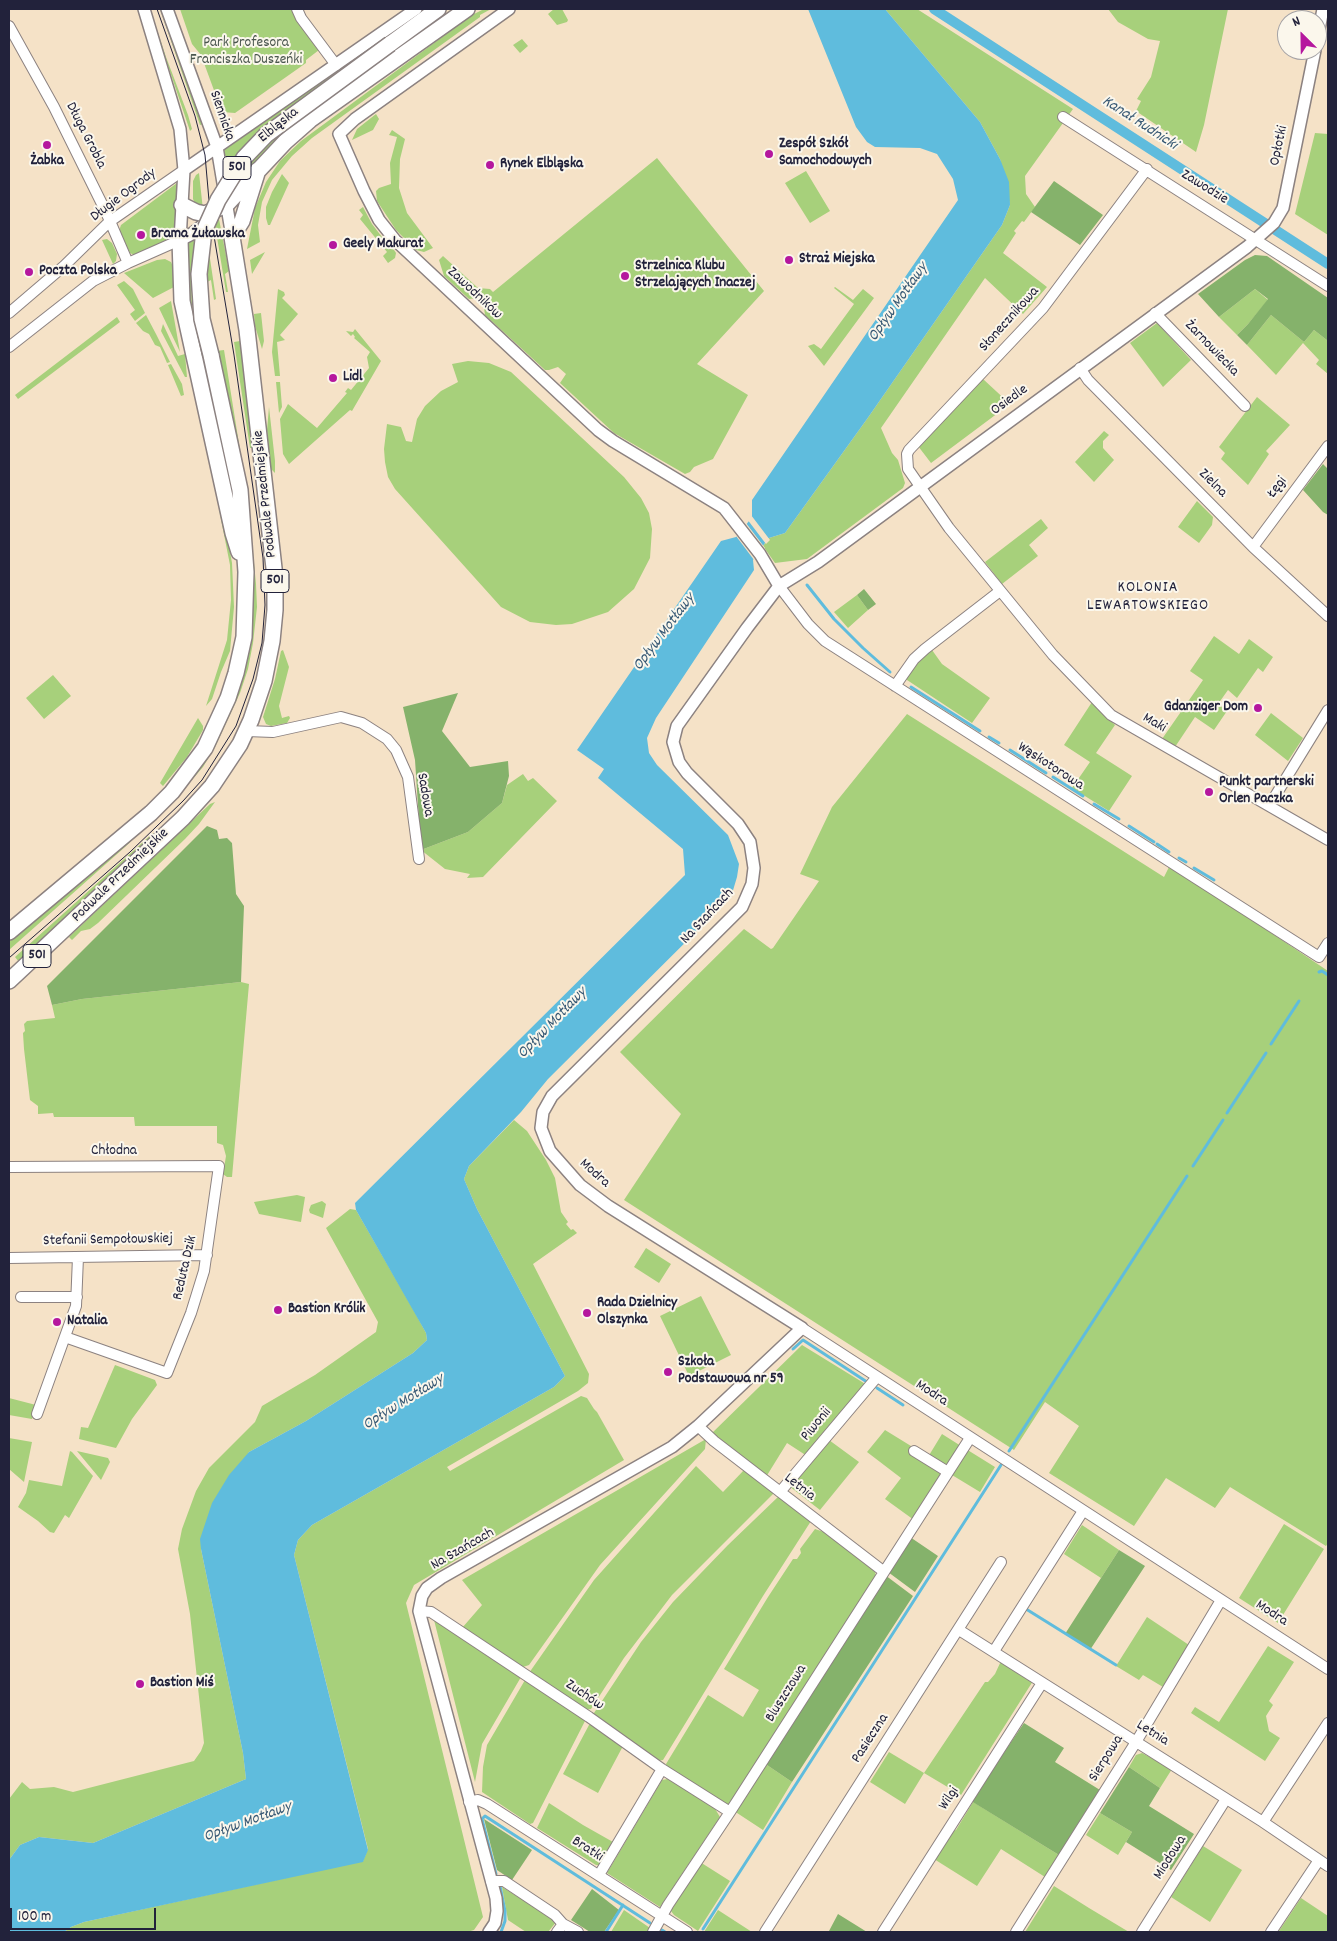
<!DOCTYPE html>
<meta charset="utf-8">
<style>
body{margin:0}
#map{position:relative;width:1337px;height:1941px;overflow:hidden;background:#f5e2c7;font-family:Dekko,sans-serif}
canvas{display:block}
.frame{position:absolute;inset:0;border:10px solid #22223b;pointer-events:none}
.north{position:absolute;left:1277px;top:10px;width:50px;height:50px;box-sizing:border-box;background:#fbf7ec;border:1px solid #a4a2a5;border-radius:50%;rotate:337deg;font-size:14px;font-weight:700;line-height:20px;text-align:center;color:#22223b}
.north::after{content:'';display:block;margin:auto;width:18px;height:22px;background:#b5179e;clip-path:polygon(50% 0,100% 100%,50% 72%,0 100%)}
.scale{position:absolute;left:10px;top:1908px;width:146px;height:22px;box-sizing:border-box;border:2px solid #22223b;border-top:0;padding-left:6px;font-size:15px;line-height:18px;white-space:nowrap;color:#22223b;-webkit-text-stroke:4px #fbf7ec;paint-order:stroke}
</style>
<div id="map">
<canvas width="1337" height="1941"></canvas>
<div class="frame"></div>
<div class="north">N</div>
<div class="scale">100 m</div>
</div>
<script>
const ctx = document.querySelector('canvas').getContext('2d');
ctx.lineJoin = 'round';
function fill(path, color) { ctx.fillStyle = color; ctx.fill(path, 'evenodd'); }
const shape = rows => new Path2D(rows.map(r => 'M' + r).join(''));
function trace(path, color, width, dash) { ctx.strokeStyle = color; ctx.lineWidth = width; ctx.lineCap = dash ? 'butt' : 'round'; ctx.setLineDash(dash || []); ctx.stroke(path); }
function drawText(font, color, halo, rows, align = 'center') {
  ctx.font = font + ' Dekko,sans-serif'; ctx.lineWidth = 4; ctx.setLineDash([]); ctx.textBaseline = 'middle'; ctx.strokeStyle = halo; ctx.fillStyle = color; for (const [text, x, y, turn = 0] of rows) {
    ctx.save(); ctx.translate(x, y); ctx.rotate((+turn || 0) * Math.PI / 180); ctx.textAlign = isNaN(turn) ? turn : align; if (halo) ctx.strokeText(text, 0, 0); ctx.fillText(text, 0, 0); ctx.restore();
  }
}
fill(shape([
 [149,9,150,9,166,57,188,115,192,129,190,131],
 [160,9,162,9,203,124,200,125],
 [180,9,294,9,319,50,306,60,306,63,235,113,222,112,201,55,192,44],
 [424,9,427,9,276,118,250,141,228,168,224,150],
 [451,9,292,126,265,151,231,190,248,163,273,137],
 [484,9,491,9,480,15,480,17,312,138,292,156,272,180,262,202,258,225,260,242,247,249,255,208,266,182,280,161,301,141,472,15],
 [554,9,562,9,568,20,567,22,557,25,548,14],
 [885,9,917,9,1073,109,1025,176,1026,194,1035,207,1024,222,1022,221,1014,231,1016,233,1003,253,1047,287,1023,314,985,278,881,428,892,453,898,460,905,483,903,488,807,559,775,563,763,546,769,538,785,533,867,419,1002,225,1010,205,1000,159,980,122],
 [1108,9,1228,9,1204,125,1196,152,1136,111,1141,101,1137,99,1151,77,1160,41,1148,39,1118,22],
 [522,39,528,46,520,53,513,45],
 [376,114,379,119,373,130,352,140,357,129],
 [392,130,405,139,400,159,399,188,407,213,433,248,424,252,416,250,396,230,377,201,376,191,379,188,391,184,390,163,397,137,389,135],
 [1315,133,1328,134,1328,235,1295,214],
 [657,158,764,291,697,364,748,395,713,459,694,467,690,472,685,474,614,433,560,383,566,374,558,367,549,370,545,370,485,315,484,308,490,296,469,299,444,276,439,260,443,256,478,288,490,289,493,292],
 [806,171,830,211,810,223,785,183],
 [199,173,203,210,196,206,193,199,193,181,196,175],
 [282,174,289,183,270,225,268,225,266,218,266,207,272,192],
 [177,183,175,236,138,254,134,255,130,253,119,231,121,225],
 [363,207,372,224,385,241,394,250,396,253,395,258,388,263,383,256,387,252,360,219,363,215,359,210],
 [219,219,229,271,225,274,228,292,226,292,215,225],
 [196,237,191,276,192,306,198,340,230,473,235,510,189,311,188,244],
 [107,239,112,243,117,254,116,261,113,264,102,240],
 [209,252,216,299,214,300,211,280,207,282,209,301,206,302,206,270],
 [265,252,252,274,250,260],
 [165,259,171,262,174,269,174,287,153,298,124,273,157,260],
 [124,281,133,289,145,313,135,321,130,314,135,310,117,285],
 [835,287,853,300,863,289,874,298,824,366,808,346,814,344,821,349,854,304,834,288],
 [278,289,284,292,285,295,282,298,298,314,280,335,285,340,277,342,280,376,275,376,272,352],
 [1255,289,1268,300,1248,324,1237,335,1219,317],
 [171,301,180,352,159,308],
 [261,313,264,341,262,349,255,326,254,314],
 [146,315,156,334,170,362,167,363,160,347,155,345,149,334,143,331,136,323],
 [1271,315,1304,342,1314,330,1328,341,1328,374,1316,364,1319,360,1303,343,1276,375,1247,345],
 [117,317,120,322,18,399,15,395],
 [1157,323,1191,360,1163,387,1130,343],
 [163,324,178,356,185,354,187,377,185,377,161,331],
 [355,329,381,361,352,411,350,410,289,464,283,454,280,419,288,404,317,428,347,393,345,392,348,388,351,390,369,368,367,357,370,352,354,338,355,337,353,334,351,336,346,331,353,332],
 [240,341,252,448,250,448,234,342],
 [224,350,248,500,256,584,257,607,253,643,248,669,240,693,215,747,203,767,179,795,125,847,9,950,9,939,203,759,251,607,216,351],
 [468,361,489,363,511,372,624,477,641,498,649,513,652,529,650,558,634,589,608,612,572,624,556,625,530,622,501,607,395,489,388,477,385,462,384,449,387,424,401,427,406,441,412,442,417,419,425,406,441,391,458,382,452,364],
 [171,364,182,384,184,395,181,396,168,365],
 [983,379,1010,404,931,463,918,446],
 [276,382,280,382,282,407,279,413],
 [1257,397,1290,425,1266,451,1269,454,1248,485,1221,459,1225,453,1219,447],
 [269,407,275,461,275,473,271,469,267,430],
 [1104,431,1109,435,1103,441,1103,448,1114,460,1094,482,1075,462],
 [1197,501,1213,517,1212,525,1199,543,1178,527],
 [219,509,224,518,232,563,234,607,230,651,221,672,212,699,206,706,227,640,231,600,230,565],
 [1041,519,1048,528,1029,545,1038,556,1002,584,985,562],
 [857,595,868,610,848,628,834,612],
 [1214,636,1239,654,1249,639,1273,657,1263,672,1258,668,1237,698,1228,690,1218,704,1227,711,1214,730,1195,717,1175,747,1162,739,1203,680,1190,671],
 [283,650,289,667,279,706,282,718,289,716,290,718,287,723,271,726,266,724,263,717,275,679,281,651],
 [932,650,942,664,990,698,972,723,907,680,906,677,923,657],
 [53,675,71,696,44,719,26,698],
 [1092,702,1115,725,1096,753,1132,776,1109,811,1072,788,1090,762,1064,745],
 [1271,713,1303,738,1288,761,1255,735],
 [907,714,1164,877,1170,865,1328,971,1328,1543,1326,1546,1230,1487,1215,1508,1166,1478,1134,1526,1049,1473,1079,1426,1045,1402,1014,1450,624,1200,681,1114,620,1052,744,929,771,949,773,948,819,881,800,874,832,807],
 [198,718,203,726,203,730,187,757,163,786,160,783],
 [523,774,528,781,533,778,557,801,483,877,467,878,470,874,445,869,421,850,468,832,502,803,507,785],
 [215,802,199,824,185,839,98,923,90,929,81,931,72,940,69,937,210,804],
 [153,833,155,835,19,962,15,957],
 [241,982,249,984,232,1177,227,1177,223,1174,226,1156,223,1145,217,1143,217,1126,135,1126,134,1117,54,1117,53,1113,38,1114,38,1106,30,1100,24,1049,23,1033,25,1031,24,1024,27,1021,55,1018,52,1005,82,999],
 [514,1120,527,1131,546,1160,555,1178,561,1212,568,1222,566,1224,571,1230,573,1229,577,1233,533,1264,589,1374,588,1383,578,1391,447,1467,450,1471,581,1396,587,1398,594,1409,597,1412,624,1460,414,1585,406,1603,483,1917,474,1930,467,1932,64,1932,71,1927,84,1922,363,1861,368,1849,294,1555,298,1540,312,1525,554,1387,565,1376,477,1209,464,1179,469,1166],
 [297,1195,305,1197,301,1222,259,1214,254,1202],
 [322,1201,326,1204,323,1218,310,1213,309,1210,311,1205],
 [350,1209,356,1210,413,1309,426,1333,427,1340,413,1353,306,1421,249,1452,201,1549,243,1753,246,1779,93,1843,39,1837,20,1845,9,1860,9,1799,22,1782,30,1789,54,1787,73,1792,194,1761,201,1751,204,1743,190,1614,178,1549,182,1529,196,1491,209,1468,255,1422,262,1406,315,1375,376,1332,378,1322,326,1228],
 [646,1248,671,1264,659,1283,634,1267],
 [701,1296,731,1355,689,1376,660,1316],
 [802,1345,867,1385,807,1456,787,1443,766,1477,711,1434],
 [115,1365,155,1380,157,1385,132,1419,116,1448,79,1439,81,1427,88,1428],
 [9,1398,36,1405,32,1419,9,1415],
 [885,1430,911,1446,909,1450,945,1473,914,1520,885,1499,901,1478,867,1452],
 [942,1434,961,1446,950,1464,944,1466,928,1457],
 [9,1438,32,1442,24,1482,9,1469],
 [706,1439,705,1449,600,1565,529,1665,520,1668,462,1628,482,1605,462,1580],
 [829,1440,859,1462,820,1510,789,1486],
 [966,1449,995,1467,980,1492,952,1475],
 [70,1451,72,1452,93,1476,69,1518,65,1515,54,1533,50,1532,38,1521,18,1507,26,1493,29,1480,62,1486],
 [77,1451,108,1458,110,1462,101,1480],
 [696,1466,723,1492,744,1470,774,1493,672,1595,624,1658,591,1709,584,1710,529,1673,594,1580],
 [779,1496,811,1521,763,1596,663,1760,657,1761,594,1717,594,1713,641,1642,673,1602,728,1545],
 [1284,1524,1324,1549,1278,1623,1239,1598],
 [1082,1525,1119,1550,1101,1578,1064,1554],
 [815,1529,824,1532,872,1568,875,1572,876,1577,728,1806,667,1768,666,1764,708,1695,743,1717,759,1690,724,1669,768,1597,793,1559,797,1559,801,1553,800,1549],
 [433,1616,521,1677,482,1744,475,1782],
 [1147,1617,1189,1645,1163,1687,1143,1675,1139,1680,1116,1666],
 [1268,1646,1294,1662,1269,1701,1273,1705,1266,1716,1269,1731,1280,1738,1265,1761,1191,1713,1195,1707,1219,1722],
 [1001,1661,1033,1681,961,1795,924,1773,905,1804,870,1782,889,1752,924,1773,985,1682,988,1682,995,1674],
 [525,1680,585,1719,585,1721,533,1823,530,1824,482,1792,483,1767,487,1745],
 [592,1724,623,1746,598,1793,563,1774,589,1725],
 [1142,1753,1172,1769,1160,1788,1129,1767,1136,1755],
 [764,1763,792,1782,763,1830,734,1811],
 [673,1778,714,1807,720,1817,660,1907,607,1873,662,1780],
 [973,1802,1059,1855,1045,1877,1001,1849,977,1886,934,1859,952,1831,956,1830],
 [549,1803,583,1825,613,1842,600,1865,596,1865,537,1828],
 [1100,1813,1132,1832,1118,1855,1086,1835],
 [1203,1846,1242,1870,1210,1922,1171,1897],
 [700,1862,730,1881,698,1931,674,1915,671,1911,672,1906],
 [1054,1886,1089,1908,1129,1932,1025,1932],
 [502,1887,557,1921,548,1932,526,1932,508,1920],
 [1301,1898,1328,1916,1328,1932,1281,1932,1279,1931],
 [624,1910,650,1928,647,1932,611,1932],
 [718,1910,752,1932,704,1932]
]), '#a7d07b');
fill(shape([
 [1054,181,1103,215,1080,245,1031,212],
 [1255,255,1267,256,1328,298,1328,341,1314,330,1304,342,1271,315,1247,345,1237,335,1248,324,1268,299,1255,289,1219,317,1198,294,1245,260],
 [1323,464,1328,469,1328,515,1323,512,1303,490],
 [864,589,876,604,868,610,857,595],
 [458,693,442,731,470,767,508,761,509,776,502,803,468,832,421,850,415,760,403,707],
 [207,826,217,830,219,839,227,838,232,843,236,894,244,906,241,982,82,999,52,1005,47,986],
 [910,1537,938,1556,915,1592,888,1572],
 [1119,1550,1145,1566,1090,1650,1065,1634],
 [885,1575,913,1596,792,1782,764,1763],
 [1024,1723,1064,1748,1055,1762,1100,1790,1059,1855,971,1801],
 [1129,1767,1160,1788,1149,1806,1194,1834,1171,1870,1126,1842,1132,1832,1100,1813],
 [484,1819,532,1850,512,1880,497,1870],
 [592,1889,619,1910,604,1932,590,1932,571,1920],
 [838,1914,867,1932,830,1932,829,1931]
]), '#85b26b');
fill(shape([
 [808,9,885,9,980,122,1000,159,1009,182,1010,205,1002,225,867,419,785,533,769,538,765,543,753,560,754,570,656,718,647,738,649,753,657,765,728,835,739,864,737,877,731,897,548,1079,521,1112,469,1166,464,1179,477,1209,565,1376,554,1387,312,1525,298,1540,294,1555,368,1850,363,1862,84,1922,71,1927,64,1932,9,1932,9,1860,20,1845,39,1837,93,1843,246,1779,243,1753,201,1549,200,1539,212,1503,229,1475,249,1452,306,1421,413,1353,427,1340,426,1333,356,1210,355,1203,685,875,683,849,598,778,604,769,577,750,721,541,736,537,749,521,752,516,752,500,958,200,953,179,937,154,920,148,875,147,867,142,856,127]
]), '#5fbcdd');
fill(shape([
 [751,515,770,540,766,544,747,519],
 [746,523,765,548,754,560,736,536]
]), '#f5e2c7');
trace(shape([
 [807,585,834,619,863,648,890,672],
 [911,687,980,731],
 [989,737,999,743],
 [1010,750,1046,773],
 [1053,777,1083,796],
 [1094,804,1119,819],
 [1129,826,1154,842],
 [1157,844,1169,852],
 [1179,858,1186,862],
 [1194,868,1214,880],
 [1319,972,1322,971,1328,975],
 [1271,1044,1299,1001],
 [1227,1113,1266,1053],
 [1193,1166,1223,1120],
 [793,1349,803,1340,867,1382],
 [877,1388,903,1405],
 [1009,1451,1187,1176],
 [1026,1609,1116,1665],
 [496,1874,482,1819,485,1816,650,1923],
 [500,1886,505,1911,505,1921,501,1932],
 [703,1929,1001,1465],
 [662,1930,665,1932],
 [606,1932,623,1905]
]), '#5fbcdd', 3);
trace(shape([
 [934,9,1328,264]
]), '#5fbcdd', 10);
const minor = shape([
 [297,9,301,18,336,65],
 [9,26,54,107,106,212,128,263],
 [1063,117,1328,286],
 [1147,169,1043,308,909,450,907,454,908,469,949,528,1053,655,1111,715,1328,840],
 [9,313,64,266,109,222,184,170],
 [1155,313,1245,406],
 [9,347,93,281,128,263,180,240],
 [1080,368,1088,380,1253,547,1328,616],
 [1253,547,1328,446],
 [779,586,808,624,825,641,1319,957,1328,943],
 [895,686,914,659,925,649,1000,591],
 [247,731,273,732,341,717,362,723,387,739,396,750,408,777,419,859],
 [1269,806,1328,710],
 [9,1167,219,1166,204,1271,191,1313,167,1373,65,1337],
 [9,1258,207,1255],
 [21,1297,77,1297],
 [802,1328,1328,1669],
 [37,1414,76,1306,78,1257],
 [698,1426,714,1441,883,1571],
 [914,1451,948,1472],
 [780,1492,877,1377],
 [419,1611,431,1612,589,1717,662,1769,730,1812],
 [959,1630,1263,1822,1328,1866],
 [994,1651,1083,1511],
 [469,1802,478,1800,487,1804,687,1932],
 [1263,1822,1328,1723],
 [599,1875,662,1769],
 [491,1881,504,1881,555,1915,563,1924,578,1932],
 [557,1932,563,1924],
 [653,1932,668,1905,730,1812,970,1438],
 [765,1932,1001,1562],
 [883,1932,1042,1683],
 [1016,1932,1136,1742,1221,1600],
 [1142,1932,1226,1799],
 [1271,1932,1319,1860]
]);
const tertiary = shape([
 [144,9,180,129,184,170,180,240,190,235,208,221],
 [167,9,217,147,232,237],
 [509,9,355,119,339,134,364,191,379,220,395,240,598,430,613,441,724,508,760,554,779,586],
 [1317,40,1323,9],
 [184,170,416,9],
 [489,1932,495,1923,497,1911,496,1898,419,1611,422,1596,427,1588,441,1578,672,1447,698,1426,802,1328,608,1206,580,1185,550,1151,541,1128,543,1112,552,1096,742,907,752,884,754,868,750,842,738,824,687,773,679,762,673,742,677,726,747,628,779,586,818,562,1247,247,1274,223,1283,208,1315,50]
]);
const primary = shape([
 [390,44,438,9],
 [182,205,196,212,205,214,226,205,285,142,310,120,467,9],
 [180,240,182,301,233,533,239,552],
 [9,932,151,813,172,792,205,748,228,698,236,673,244,637,246,572,240,490,211,355],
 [9,981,183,818,212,786,240,744,251,720,264,681,272,641,275,610,275,577,247,330,232,237,242,221,258,170]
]);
trace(minor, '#8c8281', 12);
trace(tertiary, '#8c8281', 14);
trace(primary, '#8c8281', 18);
trace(minor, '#fff', 10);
trace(tertiary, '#fff', 11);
trace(primary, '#fff', 15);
trace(shape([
 [9,958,130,852,183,801,202,780,236,726,253,679,262,643,265,605,263,558,234,355,210,212,205,155,195,116,157,9]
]), '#22223b', 1);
const primaryBridge = shape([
 [211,355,202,319,199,274,204,231,218,200,244,158,266,135,390,44]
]);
trace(primaryBridge, '#8c8281', 18, []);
trace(primaryBridge, '#fff', 15);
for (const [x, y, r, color] of [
 [47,145,5,"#b5179e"],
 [769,154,5,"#b5179e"],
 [490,165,5,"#b5179e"],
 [141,235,5,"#b5179e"],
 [333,245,5,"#b5179e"],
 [789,260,5,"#b5179e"],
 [29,272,5,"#b5179e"],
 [625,276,5,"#b5179e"],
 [333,378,5,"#b5179e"],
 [1258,708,5,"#b5179e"],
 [1209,792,5,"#b5179e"],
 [278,1310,5,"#b5179e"],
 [587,1313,5,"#b5179e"],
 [57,1322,5,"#b5179e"],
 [668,1372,5,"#b5179e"],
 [140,1684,5,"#b5179e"]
]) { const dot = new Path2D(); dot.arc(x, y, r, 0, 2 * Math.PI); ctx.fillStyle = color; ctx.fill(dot); trace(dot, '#fbf7ec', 2); }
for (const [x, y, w] of [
 [237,168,28],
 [275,581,28],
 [37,956,28]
]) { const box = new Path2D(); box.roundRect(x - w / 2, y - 11.5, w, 23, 4); ctx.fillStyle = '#fbf7ec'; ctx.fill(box); trace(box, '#22223b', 1); }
drawText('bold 14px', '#22223b', null, [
 ["501",237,168],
 ["501",275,581],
 ["501",37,956]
]);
drawText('15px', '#4a564e', '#fbf7ec', [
 ["Park Profesora",246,44],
 ["Franciszka Duszeńki",246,61]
]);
drawText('15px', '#22223b', '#fbf7ec', [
 ["Siennicka",221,116,71],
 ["Elbląska",279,126,-39],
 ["Długa Grobla",85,136,63],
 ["Opłotki",1280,146,-78],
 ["Zawodzie",1204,188,32],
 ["Długie Ogrody",124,196,-37],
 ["Zawodników",474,294,43],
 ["Słonecznikowa",1010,320,-48],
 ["Żarnowiecka",1211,349,46],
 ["Osiedle",1010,401,-36],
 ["Zielna",1212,484,45],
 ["Łęgi",1278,488,-53],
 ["Podwale Przedmiejskie",266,494,-96],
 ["Maki",1154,724,30],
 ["Wąskotorowa",1050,767,33],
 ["Sadowa",424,795,80],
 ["Podwale Przedmiejskie",121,876,-44],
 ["Na Szańcach",708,917,-47],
 ["Chłodna",114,1152],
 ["Modra",594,1174,42],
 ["Stefanii Sempołowskiej",108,1241,-1],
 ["Reduta Dzik",186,1268,-77],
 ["Modra",931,1394,33],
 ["Piwonii",817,1425,-50],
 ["Letnia",799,1488,38],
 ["Na Szańcach",463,1550,-30],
 ["Modra",1271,1614,33],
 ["Bluszczowa",787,1694,-58],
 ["Zuchów",584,1696,34],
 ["Letnia",1152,1734,32],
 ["Pasieczna",871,1739,-57],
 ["Sierpowa",1107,1759,-58],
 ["Wilgi",950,1799,-57],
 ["Bratki",587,1850,33],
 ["Miodowa",1171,1858,-58]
]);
drawText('bold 15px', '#22223b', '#fbf7ec', [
 ["Zespół Szkół",779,145],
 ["Samochodowych",779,162],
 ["Żabka",47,162,"center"],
 ["Rynek Elbląska",500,165],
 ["Brama Żuławska",151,235],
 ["Geely Makurat",343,245],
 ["Straż Miejska",799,260],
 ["Strzelnica Klubu",635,267],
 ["Strzelających Inaczej",635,284],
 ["Poczta Polska",39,272],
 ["Lidl",343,378],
 ["Gdanziger Dom",1248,708,"right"],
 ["Punkt partnerski",1219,783],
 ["Orlen Paczka",1219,800],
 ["Rada Dzielnicy",597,1304],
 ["Olszynka",597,1321],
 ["Bastion Królik",288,1310],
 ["Natalia",67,1322],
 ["Szkoła",678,1363],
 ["Podstawowa nr 59",678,1380],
 ["Bastion Miś",150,1684]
], 'left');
drawText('italic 16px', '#375874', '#fbf7ec', [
 ["Kanał Rudnicki",1139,124,33],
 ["Opływ Motławy",899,303,-55],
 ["Opływ Motławy",665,633,-53],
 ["Opływ Motławy",553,1024,-46],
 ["Opływ Motławy",404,1403,-32],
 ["Opływ Motławy",248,1823,-20]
]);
ctx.letterSpacing = '1px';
drawText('16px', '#22223b', '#fbf7ec', [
 ["KOLONIA",1148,589],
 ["LEWARTOWSKIEGO",1148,607]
]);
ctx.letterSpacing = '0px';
</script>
